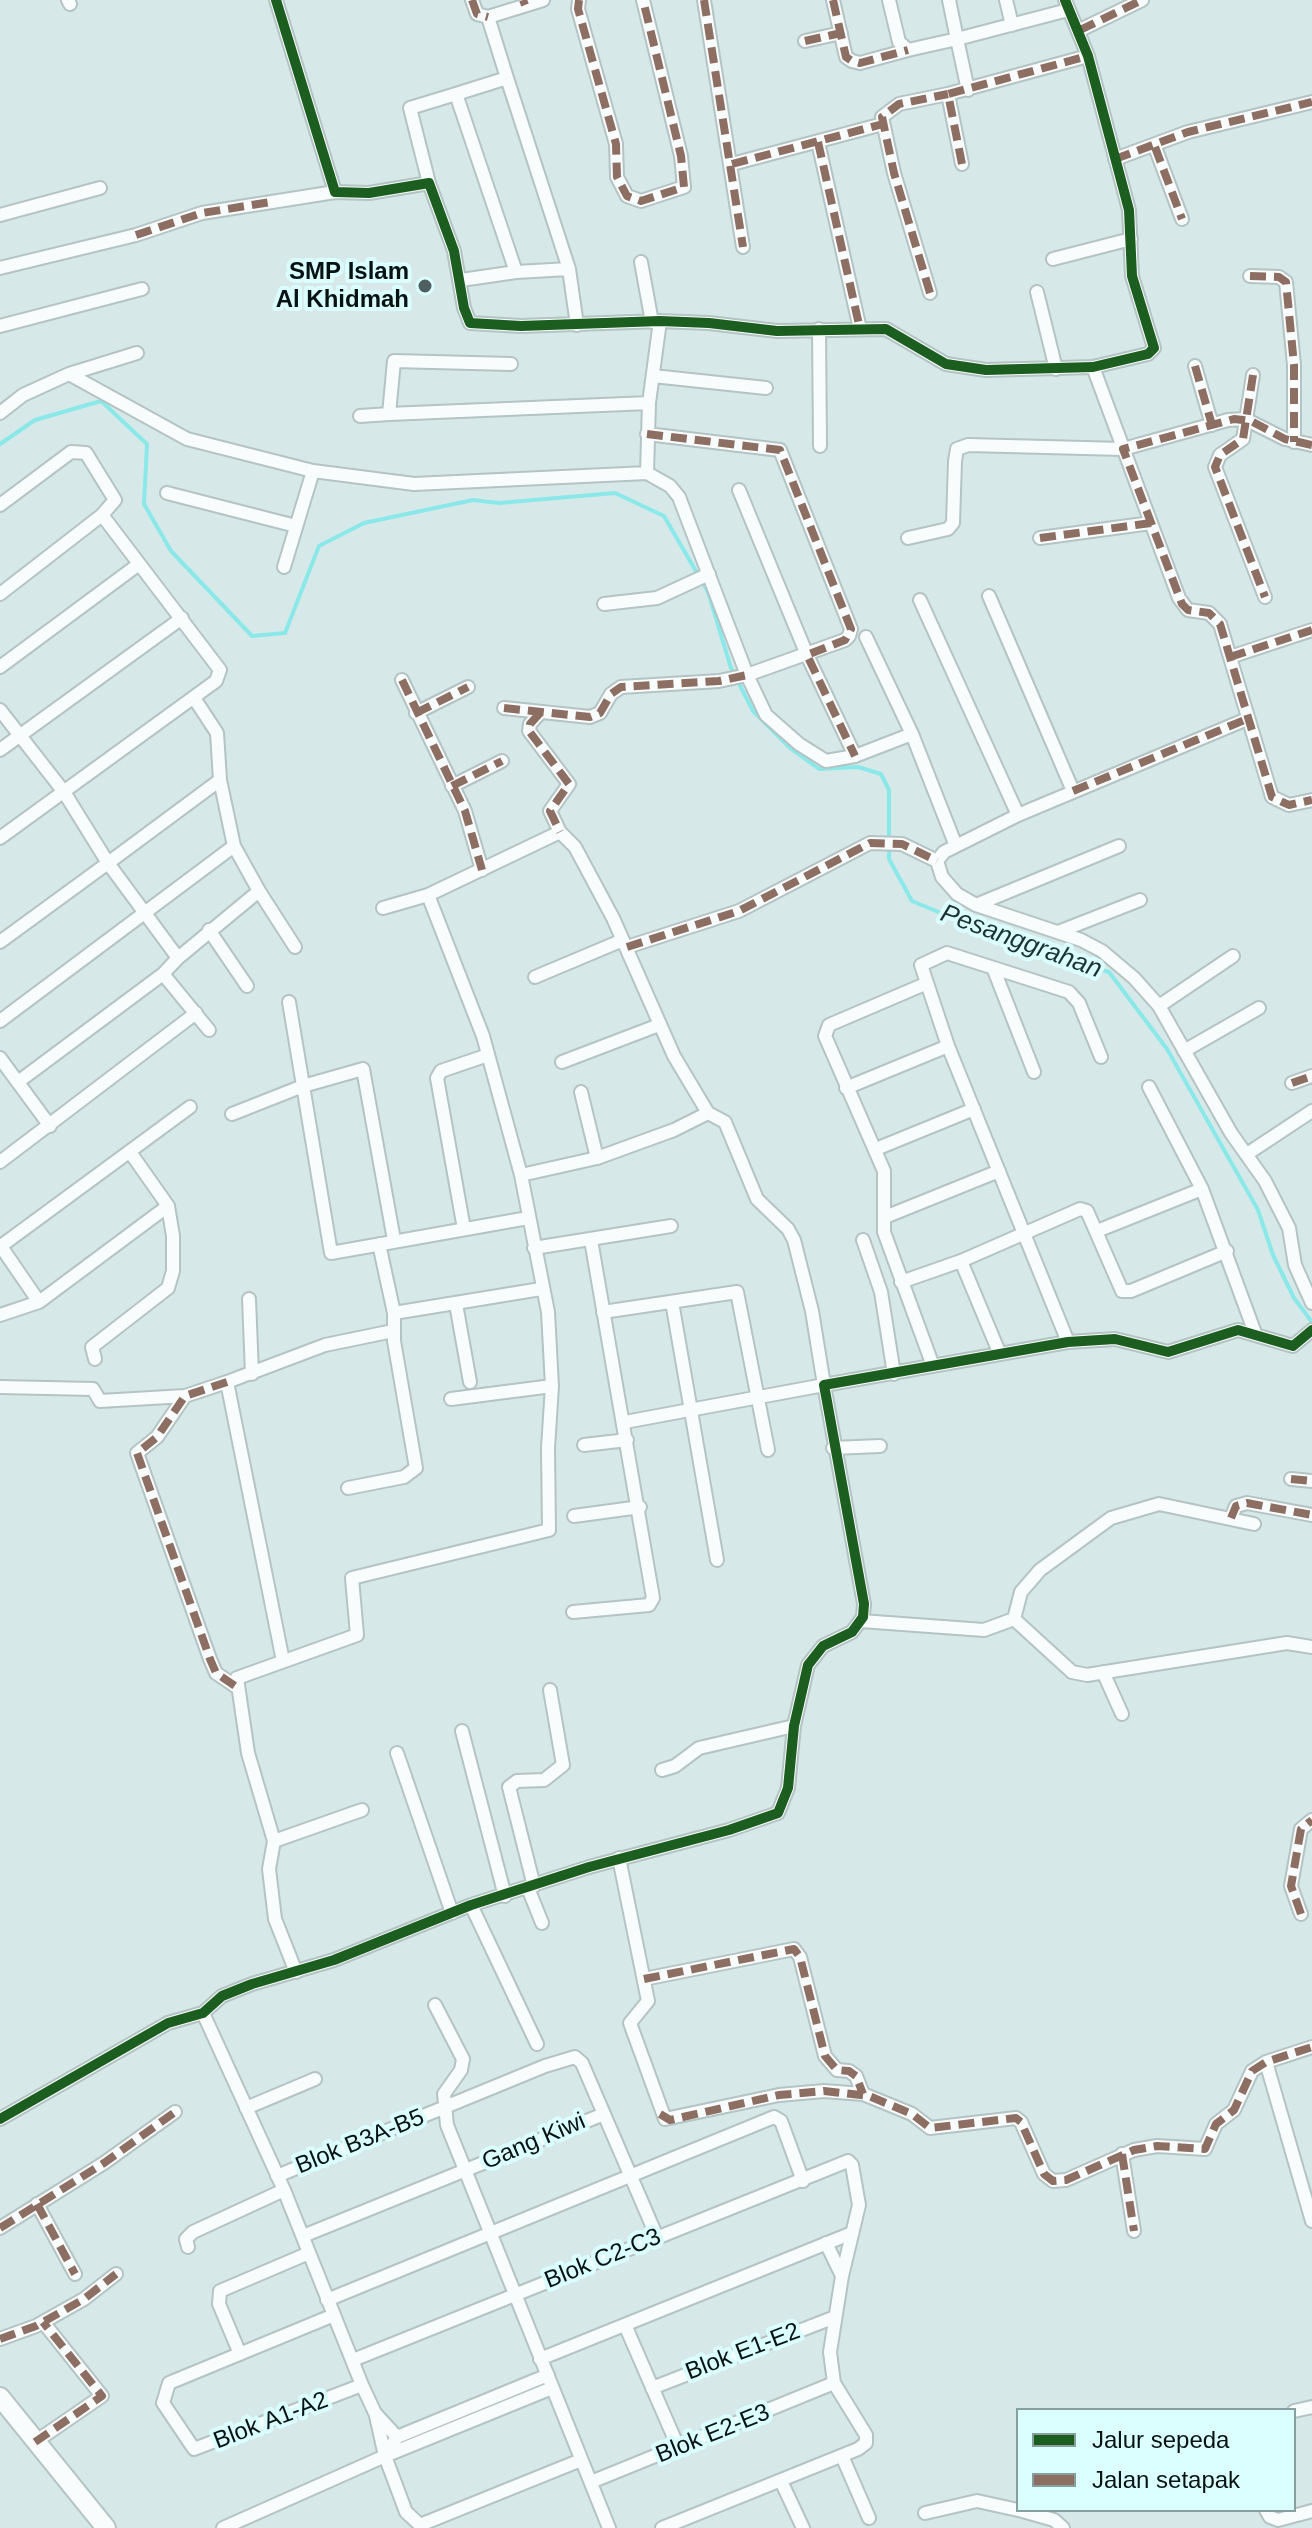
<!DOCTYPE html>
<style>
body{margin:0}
#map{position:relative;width:1312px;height:2528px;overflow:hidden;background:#d6e9e8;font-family:Helvetica,sans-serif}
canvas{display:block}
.legend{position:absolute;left:1016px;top:2408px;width:280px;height:104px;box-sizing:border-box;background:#dbfefe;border:2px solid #86a0a0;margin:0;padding:10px 14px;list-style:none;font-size:24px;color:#071313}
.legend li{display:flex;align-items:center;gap:16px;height:40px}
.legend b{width:40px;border:2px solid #86a0a0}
</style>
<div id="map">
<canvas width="1312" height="2528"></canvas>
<ul class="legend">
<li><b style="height:10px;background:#1b5e20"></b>Jalur sepeda</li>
<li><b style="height:10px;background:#8d6e63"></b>Jalan setapak</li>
</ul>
</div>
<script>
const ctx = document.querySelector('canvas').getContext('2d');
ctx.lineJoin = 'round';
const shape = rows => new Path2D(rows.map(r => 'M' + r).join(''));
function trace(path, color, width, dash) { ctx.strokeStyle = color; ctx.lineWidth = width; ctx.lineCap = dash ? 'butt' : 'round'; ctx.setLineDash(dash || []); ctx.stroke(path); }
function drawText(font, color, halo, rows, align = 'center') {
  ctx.font = font + ' Helvetica,sans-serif'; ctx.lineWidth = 8; ctx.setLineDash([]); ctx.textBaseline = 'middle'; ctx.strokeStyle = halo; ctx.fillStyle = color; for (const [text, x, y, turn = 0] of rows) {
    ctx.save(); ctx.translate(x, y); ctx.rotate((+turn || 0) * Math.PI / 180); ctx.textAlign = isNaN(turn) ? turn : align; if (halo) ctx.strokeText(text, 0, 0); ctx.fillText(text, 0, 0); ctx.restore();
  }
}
trace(shape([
 [0,444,35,420,101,401,147,444,144,504,171,551,252,636,285,633,319,546,364,523,473,500,499,503,615,493,664,516,708,592,731,668,753,711,790,748,819,769,858,767,881,774,889,790,889,859,912,901,1030,950,1109,972,1167,1049,1258,1210,1273,1255,1294,1298,1312,1322]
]), '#8ae8e8', 4);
const street = shape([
 [68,0,70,4],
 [276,0,335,192,369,193,429,183,454,251,464,308,470,323,521,326,660,321,709,323,777,331,886,329,946,364,986,370,1093,367,1148,354,1154,348,1132,276,1129,210,1088,56,1065,0],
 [472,0,477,14,488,17],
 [579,0,578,9,616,144,617,177,627,196,641,201,684,187,681,156,643,0],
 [704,0,743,247],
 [833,0,846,57,852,61,860,63,908,50],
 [889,0,899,42,908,50,957,39,949,0],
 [1006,0,1012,25],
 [488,17,507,78,456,94,516,272],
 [488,17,543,0],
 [1080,30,1142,0],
 [805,41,841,33],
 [507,78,569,269],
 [968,90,957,39,1068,10],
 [818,142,860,329],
 [1155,147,1182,219],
 [1115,159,1188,132,1312,102],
 [732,164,883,124],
 [962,164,948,94,1088,56],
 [429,183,410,108,456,94],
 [0,215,100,188],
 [1053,259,1131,239],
 [641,262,652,322],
 [0,268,136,235,202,213,335,192],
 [1250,276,1279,277,1286,282,1294,365,1294,442],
 [461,280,516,272,569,269,577,325],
 [1037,292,1056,369],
 [930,293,894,173,882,117,899,104,948,94],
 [0,326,142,289],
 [819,329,820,446],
 [511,364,394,361,389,414,649,403],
 [1195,366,1212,425],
 [1093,367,1179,598,1188,610,1209,613,1220,624,1272,797,1289,805,1312,800],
 [69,374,137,353],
 [1253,375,1243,439,1220,455,1215,467,1265,597],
 [653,376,766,388],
 [0,413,23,395,69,374,187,439,313,471,414,484,647,473,670,486,679,497,747,675,766,715,799,744,826,761,855,756,912,734,956,846],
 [360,416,389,414],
 [647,473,649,403,660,321],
 [739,490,807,655,855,756],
 [167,493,296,526],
 [0,505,71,452,86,453,115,500,102,515,220,670,216,681,0,838],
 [908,538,948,529,953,523,955,461,957,449,968,445,1123,449,1228,420,1245,419,1285,439,1312,445],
 [1040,538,1151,523],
 [284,567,313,471],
 [0,594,102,515],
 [989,596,1073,791],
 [920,600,1018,815],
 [604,604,657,598,709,574],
 [866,637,912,734],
 [1230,657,1312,630],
 [0,667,139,564],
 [402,680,465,811,482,870],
 [504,708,590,717,600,713,611,694,621,687,719,681,747,675,845,640,849,636,851,629,780,450,647,434],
 [0,710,64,792,108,863,0,942],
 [416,713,468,687],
 [540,713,530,724,529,731,569,784,550,811,560,832],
 [0,750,182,618],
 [220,780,234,846],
 [452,786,502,761],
 [937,861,944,852,1018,815,1247,719],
 [259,891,295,947],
 [976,905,1119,846],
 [383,908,428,895,560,832,575,847,613,918,674,1056,708,1113,725,1122,757,1199,788,1229,794,1240,812,1311,824,1385,625,1422],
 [209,930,247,986],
 [1058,932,1140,900],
 [627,947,739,911,870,843,902,844,937,861,942,877,957,894,976,905,1081,940,1102,951,1134,978,1159,1006,1231,1133,1265,1181,1289,1228,1295,1265,1312,1303],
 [994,970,1034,1072],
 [163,974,209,1030],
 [535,977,623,940],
 [925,984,829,1025,825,1036,884,1171,884,1232,933,1366],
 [289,1002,331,1253,528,1218],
 [1159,1006,1233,956],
 [0,1021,234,846,259,891,178,958],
 [1184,1051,1259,1008],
 [0,1058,50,1126],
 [562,1062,659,1025],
 [18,1082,163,974,178,958,108,863,220,780,217,733,194,698],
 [1292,1083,1312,1076],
 [1149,1087,1202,1189],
 [846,1088,948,1046],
 [581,1092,597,1158],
 [232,1114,303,1086,363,1069,394,1240],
 [876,1149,974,1109],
 [1247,1154,1312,1111],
 [0,1162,196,1013],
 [521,1175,597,1158,674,1130,708,1113],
 [885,1217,999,1171],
 [464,1229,437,1078,441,1071,488,1055],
 [1097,1231,1202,1189,1255,1333],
 [863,1240,881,1292,894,1374],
 [0,1245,39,1302],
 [1,1246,190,1107],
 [534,1248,671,1226],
 [961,1261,999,1352],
 [901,1282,961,1261,1080,1209,1087,1211,1122,1291,1131,1291,1227,1251],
 [249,1299,252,1374],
 [672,1302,717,1560],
 [456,1304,470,1382],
 [603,1312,737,1292,768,1450],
 [394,1313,541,1289],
 [0,1315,39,1302,168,1206,130,1152],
 [1068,1342,948,1046,921,965,947,953,1069,992,1079,1003,1101,1057],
 [95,1359,92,1347,168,1288,173,1271,173,1236,168,1206],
 [0,1387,93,1389,100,1401,185,1396,227,1382],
 [185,1396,157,1437,137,1453,210,1659,216,1673,235,1686],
 [451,1399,552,1386],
 [584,1445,627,1440],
 [833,1448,880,1446],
 [1291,1479,1312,1481],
 [348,1488,404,1477,416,1468,394,1341,394,1313,379,1244],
 [574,1516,640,1507],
 [1231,1518,1236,1506,1247,1503,1312,1515],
 [573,1612,649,1605,653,1598,591,1240],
 [1014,1619,1072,1672,1087,1675,1287,1643,1312,1647],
 [1014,1619,1021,1592,1040,1570,1111,1518,1159,1504,1254,1524],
 [861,1621,984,1630,1014,1619],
 [283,1661,227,1382,325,1345,393,1331],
 [1103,1672,1122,1714],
 [462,1731,505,1896],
 [397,1753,452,1913],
 [662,1770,675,1766,699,1748,794,1726],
 [274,1841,362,1810],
 [619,1858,648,2001,630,2023,665,2119,779,2095,824,2091,863,2094,912,2114,930,2128,1016,2118,1021,2122,1044,2174,1053,2181,1066,2180,1134,2150,1157,2146,1205,2149,1216,2124,1234,2110,1252,2071,1266,2062,1312,2047],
 [534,1886,509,1787,517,1781,544,1780,563,1765,550,1690],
 [528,1888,542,1923],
 [471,1905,537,2044],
 [1301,1914,1291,1886,1301,1829,1312,1820],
 [296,1972,275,1919,269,1869,274,1841,248,1753,237,1678,357,1635,352,1578,549,1530,548,1448,552,1386,548,1312,521,1175,483,1036,428,895],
 [644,1979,794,1949,800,1957,825,2056,837,2070,849,2071,856,2076,863,2094],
 [435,2005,463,2059,461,2070,444,2094,447,2125,609,2528],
 [203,2013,284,2190,362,2385,375,2413,397,2437],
 [1266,2062,1312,2221],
 [246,2108,315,2079],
 [0,2119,168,2023,203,2013,222,1996,252,1984,334,1960,471,1905,589,1867,729,1830,778,1813,788,1788,794,1726,808,1665,823,1646,852,1632,863,1617,864,1604,824,1385,1068,1342,1115,1339,1168,1352,1238,1330,1293,1346,1312,1330],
 [1122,2154,1134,2231],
 [277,2176,545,2066,575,2057,582,2063,657,2237],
 [37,2204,75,2274],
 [0,2228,104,2163,175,2112],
 [303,2236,604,2114],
 [826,2243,842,2276],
 [188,2247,186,2239,193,2232,284,2190],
 [327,2300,774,2117,781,2121,803,2181],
 [334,2315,169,2383,163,2403,194,2449,362,2385],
 [625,2325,679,2449],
 [0,2339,36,2326,84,2299,116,2274],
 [240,2354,219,2304,220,2291,309,2253],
 [540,2359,852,2233],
 [353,2360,848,2161,852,2165,859,2205,842,2276,830,2352,834,2383,866,2435,866,2443,858,2449,662,2528],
 [652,2388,835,2317],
 [1294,2411,1312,2407],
 [376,2416,385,2456,552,2388],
 [35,2442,102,2396,43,2322],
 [385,2456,406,2512,420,2525,581,2460],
 [842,2456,869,2518],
 [781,2481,803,2528],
 [591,2482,834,2383],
 [1019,2510,1054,2520,1063,2528],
 [1266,2510,1270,2517,1278,2520,1312,2511],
 [925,2513,977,2501,1018,2510],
 [223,2528,385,2456,397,2437,548,2375]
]);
const secondary = shape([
 [0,2397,106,2528]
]);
trace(street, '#b4c3c3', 16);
trace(secondary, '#b4c3c3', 22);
trace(street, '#f9fcfc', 12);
trace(secondary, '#f9fcfc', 18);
trace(shape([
 [472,0,477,14,488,17],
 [523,0,525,5],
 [579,0,578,9,616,144,617,177,627,196,641,201,684,187,681,156,643,0],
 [704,0,743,247],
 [833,0,846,57,852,61,860,63,908,50],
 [1080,30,1142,0],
 [805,41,841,33],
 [818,142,860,329],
 [1155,147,1182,219],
 [1115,159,1188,132,1312,102],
 [732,164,883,124],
 [962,164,948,94,1088,56],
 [136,235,202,213,271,202],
 [1250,276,1279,277,1286,282,1294,365,1294,442],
 [930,293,894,173,882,117,899,104,948,94],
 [1195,366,1212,425],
 [1253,375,1243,439,1220,455,1215,467,1265,597],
 [647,434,780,450,851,629,845,640,807,655,855,756],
 [1312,445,1285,439,1251,421,1234,419,1123,449,1182,604,1188,610,1209,613,1220,624,1272,797,1289,805,1312,800],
 [1040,538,1151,523],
 [1230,657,1312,630],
 [402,680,465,811,482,870],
 [504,708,590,717,600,713,611,694,621,687,719,681,747,675],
 [416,713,468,687],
 [540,713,530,724,529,731,569,784,550,811,560,832],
 [452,786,502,761],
 [1073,791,1247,719],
 [627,947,739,911,870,843,902,844,937,861],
 [1292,1083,1312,1076],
 [227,1382,185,1396,157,1437,137,1453,210,1659,216,1673,235,1686],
 [1291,1479,1312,1481],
 [1231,1518,1236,1506,1247,1503,1312,1515],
 [1301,1914,1291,1886,1301,1829,1312,1820],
 [644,1979,794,1949,800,1957,825,2056,837,2070,849,2071,856,2076,863,2094],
 [660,2114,670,2120,779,2095,824,2091,869,2096,912,2114,930,2128,1016,2118,1021,2122,1044,2174,1053,2181,1066,2180,1134,2150,1157,2146,1205,2149,1216,2124,1234,2110,1252,2071,1266,2062,1312,2047],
 [1122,2154,1134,2231],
 [37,2204,75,2274],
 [0,2228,104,2163,175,2112],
 [0,2339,36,2326,84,2299,116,2274],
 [35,2442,102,2396,43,2322]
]), '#8d6e63', 8, [16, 8]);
trace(shape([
 [276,0,335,192,369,193,429,183,454,251,464,308,470,323,521,326,660,321,709,323,777,331,886,329,946,364,986,370,1093,367,1148,354,1154,348,1132,276,1129,210,1088,56,1065,0],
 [0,2119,168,2023,203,2013,222,1996,252,1984,334,1960,471,1905,589,1867,729,1830,778,1813,788,1788,794,1726,808,1665,823,1646,852,1632,863,1617,864,1604,824,1385,1068,1342,1115,1339,1168,1352,1238,1330,1293,1346,1312,1330]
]), '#1b5e20', 10);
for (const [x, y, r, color] of [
 [425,286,8,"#4f5e5e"]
]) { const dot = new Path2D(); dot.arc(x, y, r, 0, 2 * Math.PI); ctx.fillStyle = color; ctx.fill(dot); trace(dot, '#dbfefe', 3); }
drawText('bold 24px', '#071313', '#dbfefe', [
 ["SMP Islam",409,272],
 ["Al Khidmah",409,300]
], 'right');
drawText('24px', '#071313', '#dbfefe', [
 ["Blok B3A-B5",360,2142,-22],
 ["Gang Kiwi",534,2142,-23],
 ["Blok C2-C3",603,2259,-22],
 ["Blok E1-E2",743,2352,-21],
 ["Blok A1-A2",271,2421,-21],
 ["Blok E2-E3",713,2434,-22]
]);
drawText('italic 26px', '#1c3333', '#dbfefe', [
 ["Pesanggrahan",1021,942,20]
]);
</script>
